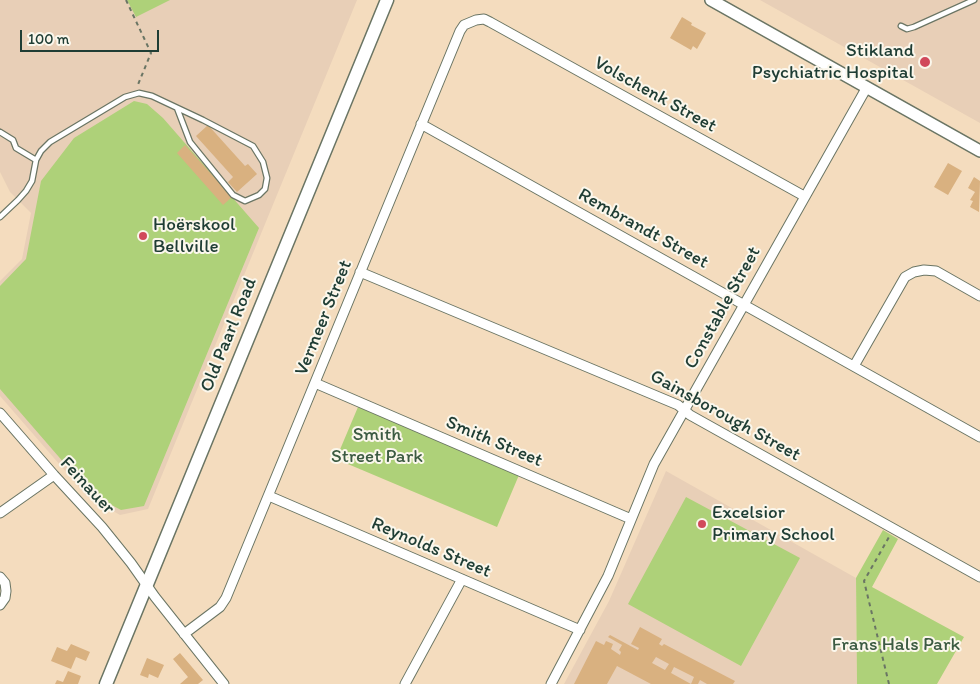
<!DOCTYPE html>
<meta charset="utf-8">
<style>
body{margin:0}
#map{position:relative;width:980px;height:684px;overflow:hidden;background:#f4dcbe;font-family:Itim,sans-serif}
canvas{display:block}
.scale{position:absolute;left:20px;top:30px;width:139px;height:22px;box-sizing:border-box;border:2px solid #1f3d34;border-top:0;padding-left:6px;font-size:15px;line-height:18px;white-space:nowrap;color:#1f3d34;-webkit-text-stroke:4px #fbf7ec;paint-order:stroke}
</style>
<div id="map">
<canvas width="980" height="684"></canvas>
<div class="scale">100 m</div>
</div>
<script>
const ctx = document.querySelector('canvas').getContext('2d');
ctx.lineJoin = 'round';
function fill(path, color) { ctx.fillStyle = color; ctx.fill(path, 'evenodd'); }
const shape = rows => new Path2D(rows.map(r => 'M' + r).join(''));
function trace(path, color, width, dash) { ctx.strokeStyle = color; ctx.lineWidth = width; ctx.lineCap = dash ? 'butt' : 'round'; ctx.setLineDash(dash || []); ctx.stroke(path); }
function drawText(font, color, halo, rows, align = 'center') {
  ctx.font = font + ' Itim,sans-serif'; ctx.lineWidth = 4; ctx.setLineDash([]); ctx.textBaseline = 'middle'; ctx.strokeStyle = halo; ctx.fillStyle = color; for (const [text, x, y, turn = 0] of rows) {
    ctx.save(); ctx.translate(x, y); ctx.rotate((+turn || 0) * Math.PI / 180); ctx.textAlign = isNaN(turn) ? turn : align; if (halo) ctx.strokeText(text, 0, 0); ctx.fillText(text, 0, 0); ctx.restore();
  }
}
fill(shape([
 [0,0,357,0,148,509,120,515,87,496,0,396,0,281,22,259,31,213,10,192,0,172],
 [760,0,980,0,980,123],
 [666,471,856,578,857,684,564,684,609,601]
]), '#e8cfb7');
fill(shape([
 [127,0,170,0,136,17],
 [134,101,147,104,163,118,259,228,144,506,121,510,91,494,0,389,0,286,26,259,41,181,74,138],
 [358,407,519,475,497,527,336,459],
 [686,497,800,558,741,666,628,604],
 [883,530,898,539,872,587,964,637,937,684,857,684,856,578]
]), '#aed179');
fill(shape([
 [682,17,692,23,691,25,706,33,697,49,693,46,691,50,670,38],
 [208,125,245,166,248,164,257,174,237,192,228,182,233,177,196,136],
 [185,145,232,197,223,205,177,153],
 [948,163,962,171,948,195,934,187],
 [974,177,980,181,979,212,970,207,973,201,970,200,975,192,968,188],
 [640,627,662,639,659,644,662,646,664,644,735,681,733,684,707,684,700,680,698,684,651,684,617,666,607,684,574,684,596,641,604,645,606,641,613,644,611,649,620,655,621,652,619,650,622,645,608,637,610,635,638,650,639,648,631,644],
 [656,657,669,664,665,670,652,663],
 [674,667,694,677,691,684,671,673],
 [71,644,90,652,86,661,76,657,71,669,51,661,57,647,67,651],
 [180,653,203,680,198,684,180,684,188,677,173,659],
 [147,658,164,665,158,678,149,674,148,678,140,675],
 [68,671,81,676,78,684,55,684,57,680,63,682]
]), '#d9b180');
const service = shape([
 [901,26,907,29,914,27,974,0],
 [0,132,13,140,16,148,36,160],
 [0,217,18,200,26,191,32,181,36,160,41,151,50,142,125,97,139,93,152,96,203,120,253,146,263,162,267,178,265,189,259,195,245,201,233,195,190,142,177,108]
]);
const minor = shape([
 [421,124,980,437],
 [360,272,678,405,690,415,980,577],
 [854,366,905,277,914,272,924,270,936,271,980,296],
 [315,383,631,519],
 [0,413,54,475,102,527,131,563,155,597,224,684],
 [269,496,580,630],
 [0,513,54,475],
 [0,577,5,583,6,591,5,598,0,605],
 [184,634,220,607,226,598,460,31,464,25,476,20,484,19,490,22,804,196],
 [405,684,462,579],
 [551,684,608,576,654,464,867,87]
]);
const tertiary = shape([
 [711,0,980,151]
]);
const secondary = shape([
 [106,684,387,0]
]);
trace(service, '#6a7564', 7);
trace(minor, '#6a7564', 11);
trace(tertiary, '#6a7564', 14);
trace(secondary, '#6a7564', 15);
trace(shape([
 [126,0,151,53,137,87],
 [889,684,864,581,889,537]
]), '#6a7564', 2, [4, 4]);
trace(service, '#fff', 4.5);
trace(minor, '#fff', 9);
trace(tertiary, '#fff', 11);
trace(secondary, '#fff', 12);
for (const [x, y, r, color] of [
 [925,62,6,"#d1495b"],
 [143,236,5,"#d1495b"],
 [702,524,5,"#d1495b"]
]) { const dot = new Path2D(); dot.arc(x, y, r, 0, 2 * Math.PI); ctx.fillStyle = color; ctx.fill(dot); trace(dot, '#fbf7ec', 2); }
drawText('19px', '#1f3d34', '#fbf7ec', [
 ["Stikland",914,51,"right"],
 ["Psychiatric Hospital",914,73,"right"],
 ["Hoërskool",153,225],
 ["Bellville",153,247],
 ["Excelsior",712,513],
 ["Primary School",712,535]
], 'left');
drawText('19px', '#1f3d34', '#fbf7ec', [
 ["Volschenk Street",655,95,29],
 ["Rembrandt Street",643,229,29],
 ["Constable Street",723,308,-61],
 ["Vermeer Street",324,318,-68],
 ["Old Paarl Road",229,335,-68],
 ["Gainsborough Street",725,416,29],
 ["Smith Street",494,442,23],
 ["Feinauer",87,486,47],
 ["Reynolds Street",431,548,23]
]);
drawText('19px', '#3c5b42', '#fbf7ec', [
 ["Smith",377,435],
 ["Street Park",377,457],
 ["Frans Hals Park",896,645]
]);
</script>
